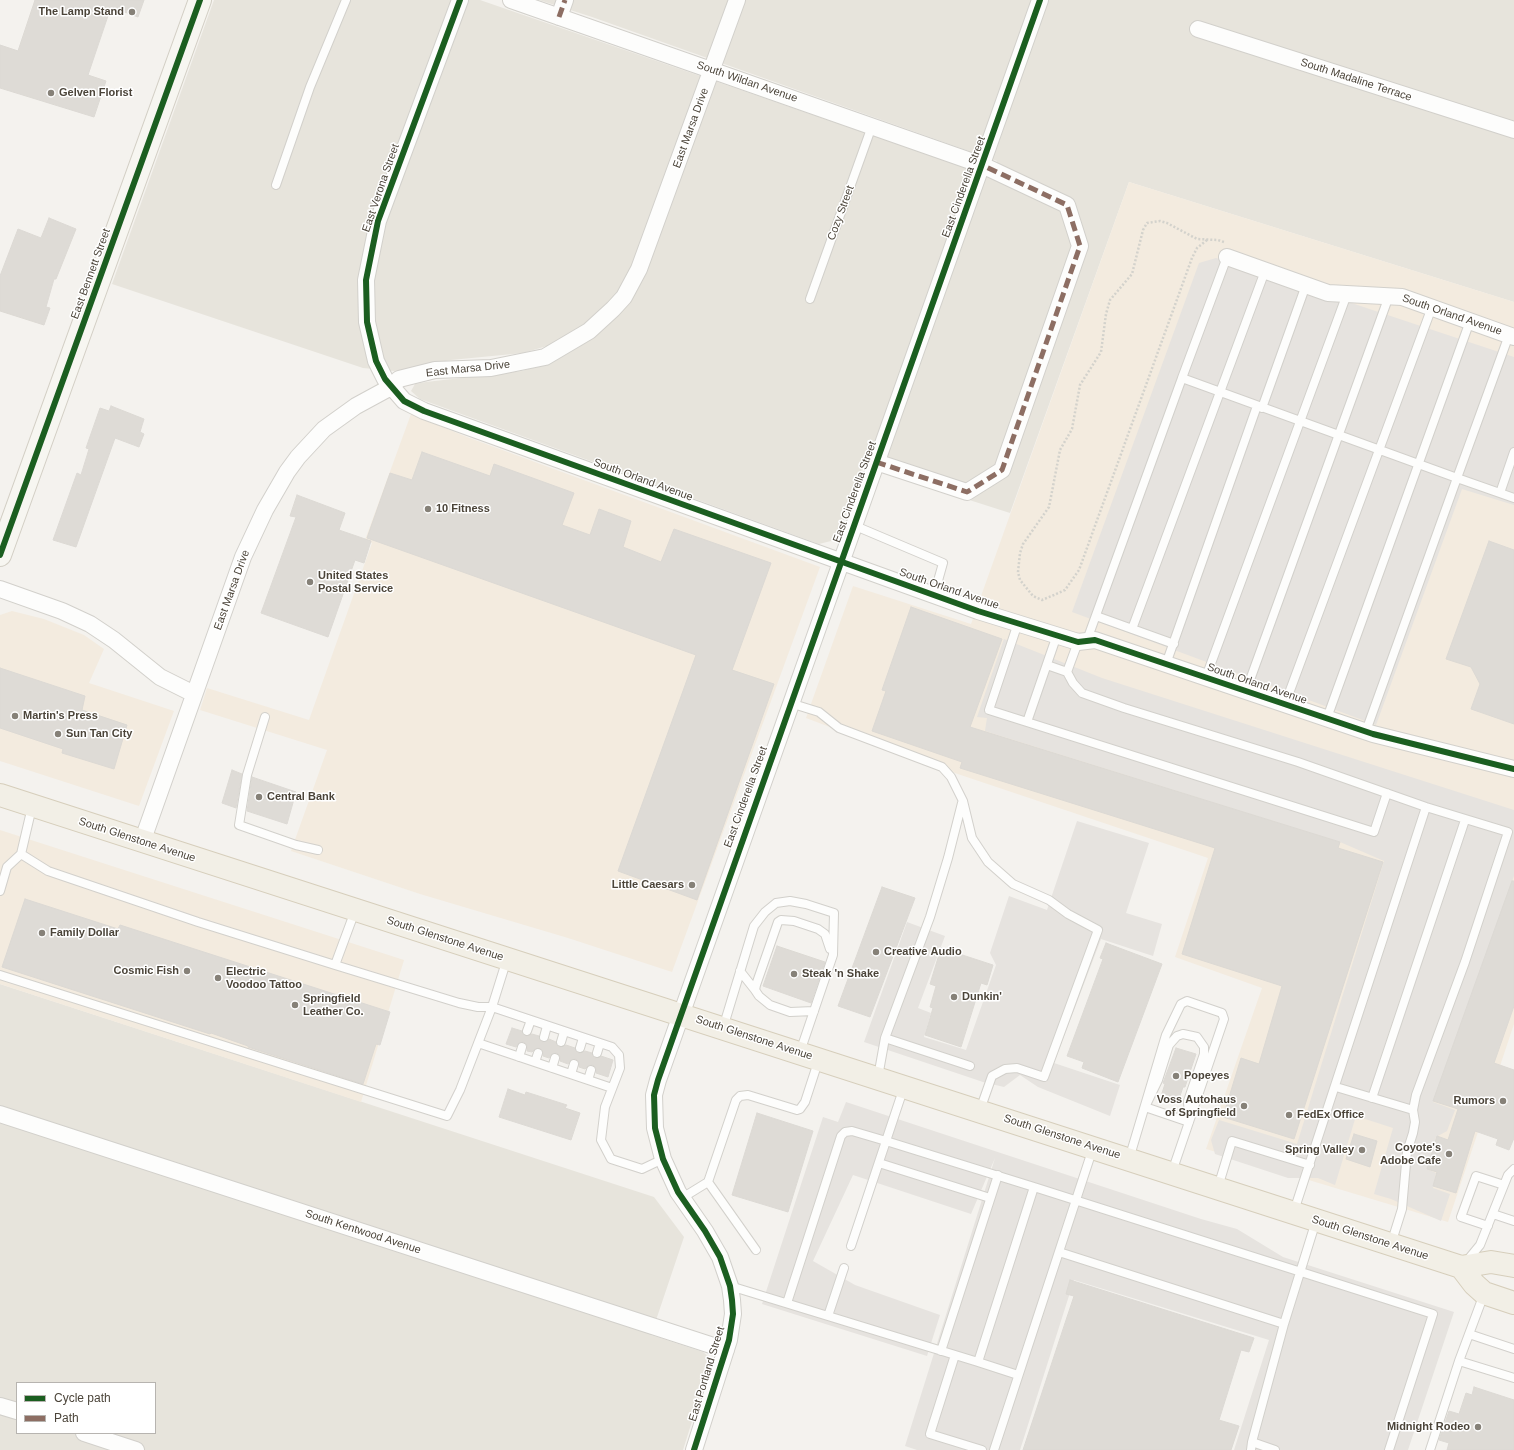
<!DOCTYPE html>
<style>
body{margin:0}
#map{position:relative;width:1514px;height:1450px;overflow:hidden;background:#f4f2ee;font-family:Helvetica,sans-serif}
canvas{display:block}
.legend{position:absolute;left:16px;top:1382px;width:140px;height:52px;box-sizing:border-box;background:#fff;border:1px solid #b7b4b0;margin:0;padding:5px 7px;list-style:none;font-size:12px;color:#4b4439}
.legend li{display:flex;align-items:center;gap:8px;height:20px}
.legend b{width:20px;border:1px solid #b7b4b0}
</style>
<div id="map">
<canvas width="1514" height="1450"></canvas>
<ul class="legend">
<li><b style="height:5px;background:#1b5e20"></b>Cycle path</li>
<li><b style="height:5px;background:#8d6e63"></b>Path</li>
</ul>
</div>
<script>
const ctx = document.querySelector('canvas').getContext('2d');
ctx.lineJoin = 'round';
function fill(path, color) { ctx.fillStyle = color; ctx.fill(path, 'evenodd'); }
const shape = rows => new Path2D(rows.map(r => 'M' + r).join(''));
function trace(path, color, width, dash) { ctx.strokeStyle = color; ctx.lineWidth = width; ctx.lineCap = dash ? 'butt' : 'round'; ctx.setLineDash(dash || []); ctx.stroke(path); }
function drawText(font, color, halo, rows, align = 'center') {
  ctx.font = font + ' Helvetica,sans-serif'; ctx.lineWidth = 3; ctx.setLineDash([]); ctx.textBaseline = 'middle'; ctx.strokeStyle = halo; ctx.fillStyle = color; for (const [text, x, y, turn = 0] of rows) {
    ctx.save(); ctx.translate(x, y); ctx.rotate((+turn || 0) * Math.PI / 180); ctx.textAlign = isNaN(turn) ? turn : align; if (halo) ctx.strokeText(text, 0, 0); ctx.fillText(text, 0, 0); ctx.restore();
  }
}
fill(shape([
 [214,0,480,0,990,176,997,161,592,17,539,0,1514,0,1514,302,1129,182,1010,513,863,466,839,533,831,541,819,544,420,399,411,391,415,384,426,382,522,371,555,361,592,339,571,332,547,346,523,353,451,360,394,371,363,368,112,284],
 [0,984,654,1197,684,1237,651,1335,703,1352,710,1358,710,1364,683,1450,0,1450],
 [17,1383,155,1383,155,1433,17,1433]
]), '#e7e4dc');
fill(shape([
 [1129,182,1514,302,1514,1024,1448,1222,1206,1149,1262,988,1175,957,1208,858,925,763,806,718,853,586,971,624],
 [411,414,467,437,820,567,672,972,568,938,420,894,291,851,327,750,200,710,207,688,309,720,372,543,365,540],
 [12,611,44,619,84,635,104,649,89,683,174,711,139,806,0,761,0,615],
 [0,830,404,960,361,1102,0,984]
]), '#f3ebdf');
fill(shape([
 [1216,258,1514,357,1514,505,1462,489,1376,725,1072,612,1199,263],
 [1004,639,1102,678,1514,810,1514,876,1433,1102,1455,1110,1447,1131,1436,1137,1427,1169,1436,1173,1433,1188,1450,1194,1441,1221,1391,1199,1374,1194,1393,1128,1356,1116,1335,1185,1318,1178,1288,1178,1215,1154,1211,1140,1219,1120,1297,1144,1384,861,1340,842,985,731,987,718,977,717],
 [1077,821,1149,843,1126,913,1162,924,1153,956,1101,939,1054,1063,1120,1085,1110,1116,1038,1087,1020,1075,1004,1087,983,1082,864,1042,907,922,945,936,918,1008,931,1013,924,1037,966,1050,996,965,990,953,1009,896,1047,910],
 [846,1102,1201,1219,1237,1229,1283,1257,1454,1312,1408,1450,1234,1450,1269,1340,1074,1280,1020,1450,917,1450,905,1446,995,1158,971,1214,853,1175,813,1261,855,1285,940,1315,927,1356,762,1304,823,1117,838,1122]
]), '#e6e3df');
const building = shape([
 [35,0,144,0,138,17,111,7,88,75,106,81,94,117,0,88,0,45,18,51,35,0],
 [49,218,76,229,56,279,54,279,46,307,50,308,44,325,0,311,0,276,18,229,41,238,49,218],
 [111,406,144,419,140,432,144,434,139,447,115,438,76,547,53,540,77,473,81,475,89,449,86,448,100,408,109,411,111,406],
 [422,452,490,476,494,464,574,493,562,525,590,535,599,509,631,521,623,547,661,562,674,529,771,563,732,670,774,684,697,900,618,871,696,655,367,538,390,473,412,480,422,452],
 [297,495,345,513,339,530,371,541,364,563,355,560,328,637,261,613,296,517,290,516,297,495],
 [1489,541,1514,550,1514,724,1471,709,1480,684,1471,667,1446,659,1489,541],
 [911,607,1002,639,970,727,1340,842,1338,848,1383,862,1294,1139,1223,1117,1241,1058,1259,1064,1282,986,1182,954,1215,848,960,768,962,762,872,731,886,691,882,690,911,607],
 [0,668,85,696,82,710,127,725,114,769,62,753,63,749,0,728,0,668],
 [232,770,242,774,236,808,222,803,232,770],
 [252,777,296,792,287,824,247,811,252,777],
 [1512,881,1514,881,1514,1006,1494,1063,1514,1070,1514,1138,1509,1150,1496,1145,1498,1139,1475,1131,1456,1193,1433,1186,1437,1172,1427,1169,1437,1136,1448,1140,1458,1109,1433,1101,1512,881],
 [882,887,915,898,870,1017,838,1006,882,887],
 [25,899,118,929,120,925,390,1012,380,1045,376,1044,363,1084,248,1047,248,1046,211,1033,210,1034,2,967,25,899],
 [1106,943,1162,964,1118,1082,1082,1068,1084,1062,1067,1056,1103,959,1100,958,1106,943],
 [777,946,825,962,811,1003,763,986,777,946],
 [941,948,993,965,987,985,981,983,961,1047,925,1035,933,1008,930,1007,936,986,930,984,941,948],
 [512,1028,522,1031,526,1036,532,1034,539,1036,542,1042,549,1039,556,1042,559,1047,566,1045,575,1048,578,1053,585,1051,592,1053,595,1058,601,1056,613,1060,608,1077,596,1073,596,1068,593,1065,588,1066,585,1069,579,1067,579,1062,576,1059,571,1060,568,1064,560,1061,560,1056,557,1053,552,1054,549,1058,543,1056,543,1052,539,1048,535,1049,532,1052,527,1051,527,1045,524,1042,519,1043,516,1047,506,1044,512,1028],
 [1176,1048,1196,1054,1185,1087,1183,1087,1178,1102,1176,1101,1175,1104,1163,1100,1164,1097,1161,1096,1165,1084,1163,1083,1176,1048],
 [508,1089,525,1095,526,1092,567,1105,565,1108,580,1113,571,1140,499,1117,508,1089],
 [757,1113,813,1131,788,1212,732,1195,757,1113],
 [1354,1134,1377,1141,1370,1167,1346,1159,1354,1134],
 [1070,1280,1254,1338,1249,1352,1241,1350,1219,1420,1239,1426,1231,1450,1023,1450,1074,1296,1066,1294,1070,1280],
 [1474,1387,1514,1400,1514,1450,1447,1450,1449,1443,1439,1440,1449,1411,1459,1414,1466,1393,1472,1395,1474,1387]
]);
fill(building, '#dedbd6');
trace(building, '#dcd9d4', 1);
const lane = shape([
 [276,185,310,87,346,0],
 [1227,257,1182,378,1457,478,1509,335],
 [810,299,872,126],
 [1262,408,1306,285],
 [1500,493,1514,452],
 [853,525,943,563,934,595],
 [1096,616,1174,644],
 [1018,623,989,710,1374,832,1387,793],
 [1132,629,1265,271],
 [1087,640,1182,378],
 [1078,642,1067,672,1073,683,1082,693,1124,708,1298,762,1426,807,1508,832,1465,962,1416,1095,1413,1110,1415,1122,1413,1133,1407,1152,1402,1209,1391,1244],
 [1166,664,1257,406],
 [1047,665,1067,672],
 [1206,677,1347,294],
 [1246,691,1389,296],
 [790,703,819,712,839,728,942,767,951,777,963,801,972,838,988,862,1013,884,1049,900,1068,914,1098,930,1044,1077,1017,1068,1005,1069,992,1076,980,1110],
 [1285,704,1432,307],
 [265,717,247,775,239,825,296,845,318,850],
 [1327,718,1470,321],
 [1027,722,1057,635],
 [1366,731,1457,478,1514,498],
 [32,807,21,854,48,871,198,922,335,965,355,911],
 [0,891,7,867,21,854],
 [335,965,459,1003,478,1007,492,1007,612,1047,619,1055,620,1068,605,1107,601,1140,611,1159,642,1169,663,1159],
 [740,971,755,990],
 [0,975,447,1116,460,1090,492,1007,507,959],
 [814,1011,790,1012,770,1005,759,996,755,990,756,985,778,922,781,920,794,921,818,929,825,934,830,949],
 [723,1028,754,926,765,912,776,903,790,901,806,904,834,913,833,955,800,1052],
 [527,1031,531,1020],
 [1183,1034,1197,1037,1204,1047,1204,1054,1188,1101,1189,1122,1145,1107,1158,1080,1169,1045,1177,1036,1183,1034],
 [544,1037,547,1026],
 [885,1038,930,917,948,858,962,803],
 [561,1042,564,1032],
 [478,1043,612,1088],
 [580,1048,583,1038],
 [597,1053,600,1043],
 [519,1057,522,1047],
 [535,1062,538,1053],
 [552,1068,555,1058],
 [571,1074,574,1064],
 [878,1077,885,1038,970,1066],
 [588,1080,591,1070],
 [1336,1087,1413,1110],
 [1372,1098,1465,820],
 [1129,1159,1166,1035,1181,1004,1187,1001,1222,1013,1224,1019,1172,1172],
 [879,1163,990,1198],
 [708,1182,756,1250],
 [1034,1187,1433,1314,1389,1450],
 [1218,1187,1232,1141,1310,1165],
 [682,1198,708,1182,736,1100,740,1096,748,1095,797,1110,800,1109,805,1102,819,1059],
 [1294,1211,1426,807],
 [1493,1214,1514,1221],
 [1488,1226,1461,1217,1476,1176,1504,1185],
 [1059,1252,1284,1324],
 [1466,1262,1480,1245,1508,1175,1514,1169],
 [730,1286,978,1362,1034,1187,886,1141,904,1087],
 [1484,1294,1459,1361,1514,1378],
 [787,1303,841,1136,845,1132,852,1131,886,1141,851,1246],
 [828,1316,844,1268],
 [1469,1334,1514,1349],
 [941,1351,998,1175],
 [955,1355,930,1434,982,1450],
 [978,1362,1018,1375],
 [994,1450,1093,1148],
 [1251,1450,1252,1442],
 [1275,1450,1252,1442,1284,1324,1316,1221],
 [1430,1450,1459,1361]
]);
const street = shape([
 [460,0,378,221,366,280,367,322,376,361,385,379,404,401,424,411,978,611,1078,642,1095,640,1373,734,1514,769],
 [511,0,982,165,1067,205,1080,246,1002,470,967,492,876,462],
 [559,17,565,0],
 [1198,29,1514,130],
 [1227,257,1328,293,1402,297,1514,337],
 [0,589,62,611,90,624,114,640,160,677,194,694],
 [142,842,243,557,265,510,287,472,298,457,324,429,356,406,391,387,399,379,435,370,491,368,545,357,589,331,613,309,624,297,639,269,737,0],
 [0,1114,726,1350],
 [0,1406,17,1411],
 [84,1433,136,1450],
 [694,1450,729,1340,733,1314,732,1300,730,1286,720,1257,705,1231,678,1192,663,1159,655,1128,654,1095,658,1080,1040,0]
]);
const secondary = shape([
 [0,555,200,0]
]);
const primary = shape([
 [0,795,1461,1267,1491,1262,1514,1266],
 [1461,1267,1474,1284,1484,1293,1514,1303]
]);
trace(lane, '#d2d0cb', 10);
trace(street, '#d2d0cb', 18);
trace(secondary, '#d3cfc5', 24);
trace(primary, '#d6cebb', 24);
trace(shape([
 [1207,240,1197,248,1192,258,1079,570,1065,590,1054,595,1042,600,1033,596,1020,580,1018,572,1020,553,1023,544,1049,507,1060,450,1072,429,1080,385,1101,352,1106,314,1110,300,1132,274,1143,230,1147,223,1160,221,1167,223,1197,239,1218,240,1224,242]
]), '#d3d2cc', 2.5, [2, 2]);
trace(lane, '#fdfdfc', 8);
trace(street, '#fdfdfc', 16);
trace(secondary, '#f7f6f1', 22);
trace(primary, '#f2efe6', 22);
trace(shape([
 [559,17,565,0],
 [876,462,967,492,1002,470,1080,246,1067,205,982,165]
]), '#8d6e63', 5, [10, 5]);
trace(shape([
 [460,0,378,221,366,280,367,322,376,361,385,379,404,401,424,411,978,611,1078,642,1095,640,1373,734,1514,769],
 [0,555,200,0],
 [694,1450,729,1340,733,1314,732,1300,730,1286,720,1257,705,1231,678,1192,663,1159,655,1128,654,1095,658,1080,1040,0]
]), '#1b5e20', 6);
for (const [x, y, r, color] of [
 [132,12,4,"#868178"],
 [51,93,4,"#868178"],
 [428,509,4,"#868178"],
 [310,582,4,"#868178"],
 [15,716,4,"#868178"],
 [58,734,4,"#868178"],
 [259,797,4,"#868178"],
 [692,885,4,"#868178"],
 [42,933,4,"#868178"],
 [876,952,4,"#868178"],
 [187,971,4,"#868178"],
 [794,974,4,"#868178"],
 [218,978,4,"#868178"],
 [954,997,4,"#868178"],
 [295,1005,4,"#868178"],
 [1176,1076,4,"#868178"],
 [1503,1101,4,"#868178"],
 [1244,1106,4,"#868178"],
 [1289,1115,4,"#868178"],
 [1362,1150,4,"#868178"],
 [1449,1154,4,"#868178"],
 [1478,1427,4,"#868178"]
]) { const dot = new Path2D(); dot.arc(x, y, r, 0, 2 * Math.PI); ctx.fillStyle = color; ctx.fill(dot); trace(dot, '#fff', 1.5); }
drawText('bold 11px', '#4b4439', '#fff', [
 ["The Lamp Stand",124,12,"right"],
 ["Gelven Florist",59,93],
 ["10 Fitness",436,509],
 ["United States",318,576],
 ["Postal Service",318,589],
 ["Martin's Press",23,716],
 ["Sun Tan City",66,734],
 ["Central Bank",267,797],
 ["Little Caesars",684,885,"right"],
 ["Family Dollar",50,933],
 ["Creative Audio",884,952],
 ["Cosmic Fish",179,971,"right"],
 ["Electric",226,972],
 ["Voodoo Tattoo",226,985],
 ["Steak 'n Shake",802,974],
 ["Dunkin'",962,997],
 ["Springfield",303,999],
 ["Leather Co.",303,1012],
 ["Popeyes",1184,1076],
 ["Voss Autohaus",1236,1100,"right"],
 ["of Springfield",1236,1113,"right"],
 ["Rumors",1495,1101,"right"],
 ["FedEx Office",1297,1115],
 ["Coyote's",1441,1148,"right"],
 ["Adobe Cafe",1441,1161,"right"],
 ["Spring Valley",1354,1150,"right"],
 ["Midnight Rodeo",1470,1427,"right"]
], 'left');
drawText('11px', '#4b4439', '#fff', [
 ["South Madaline Terrace",1356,80,18],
 ["South Wildan Avenue",747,82,19],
 ["East Marsa Drive",691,128,-70],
 ["East Cinderella Street",964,187,-70],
 ["East Verona Street",381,188,-71],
 ["Cozy Street",841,213,-70],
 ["East Bennett Street",91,274,-70],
 ["South Orland Avenue",1452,315,19],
 ["East Marsa Drive",468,369,-6],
 ["South Orland Avenue",643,480,20],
 ["East Cinderella Street",855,492,-70],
 ["South Orland Avenue",949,589,19],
 ["East Marsa Drive",232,590,-70],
 ["South Orland Avenue",1257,684,19],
 ["East Cinderella Street",746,797,-70],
 ["South Glenstone Avenue",137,840,18],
 ["South Glenstone Avenue",445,939,18],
 ["South Glenstone Avenue",754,1038,18],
 ["South Glenstone Avenue",1062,1137,18],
 ["South Kentwood Avenue",363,1232,18],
 ["South Glenstone Avenue",1370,1238,18],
 ["East Portland Street",707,1374,-73]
]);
</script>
